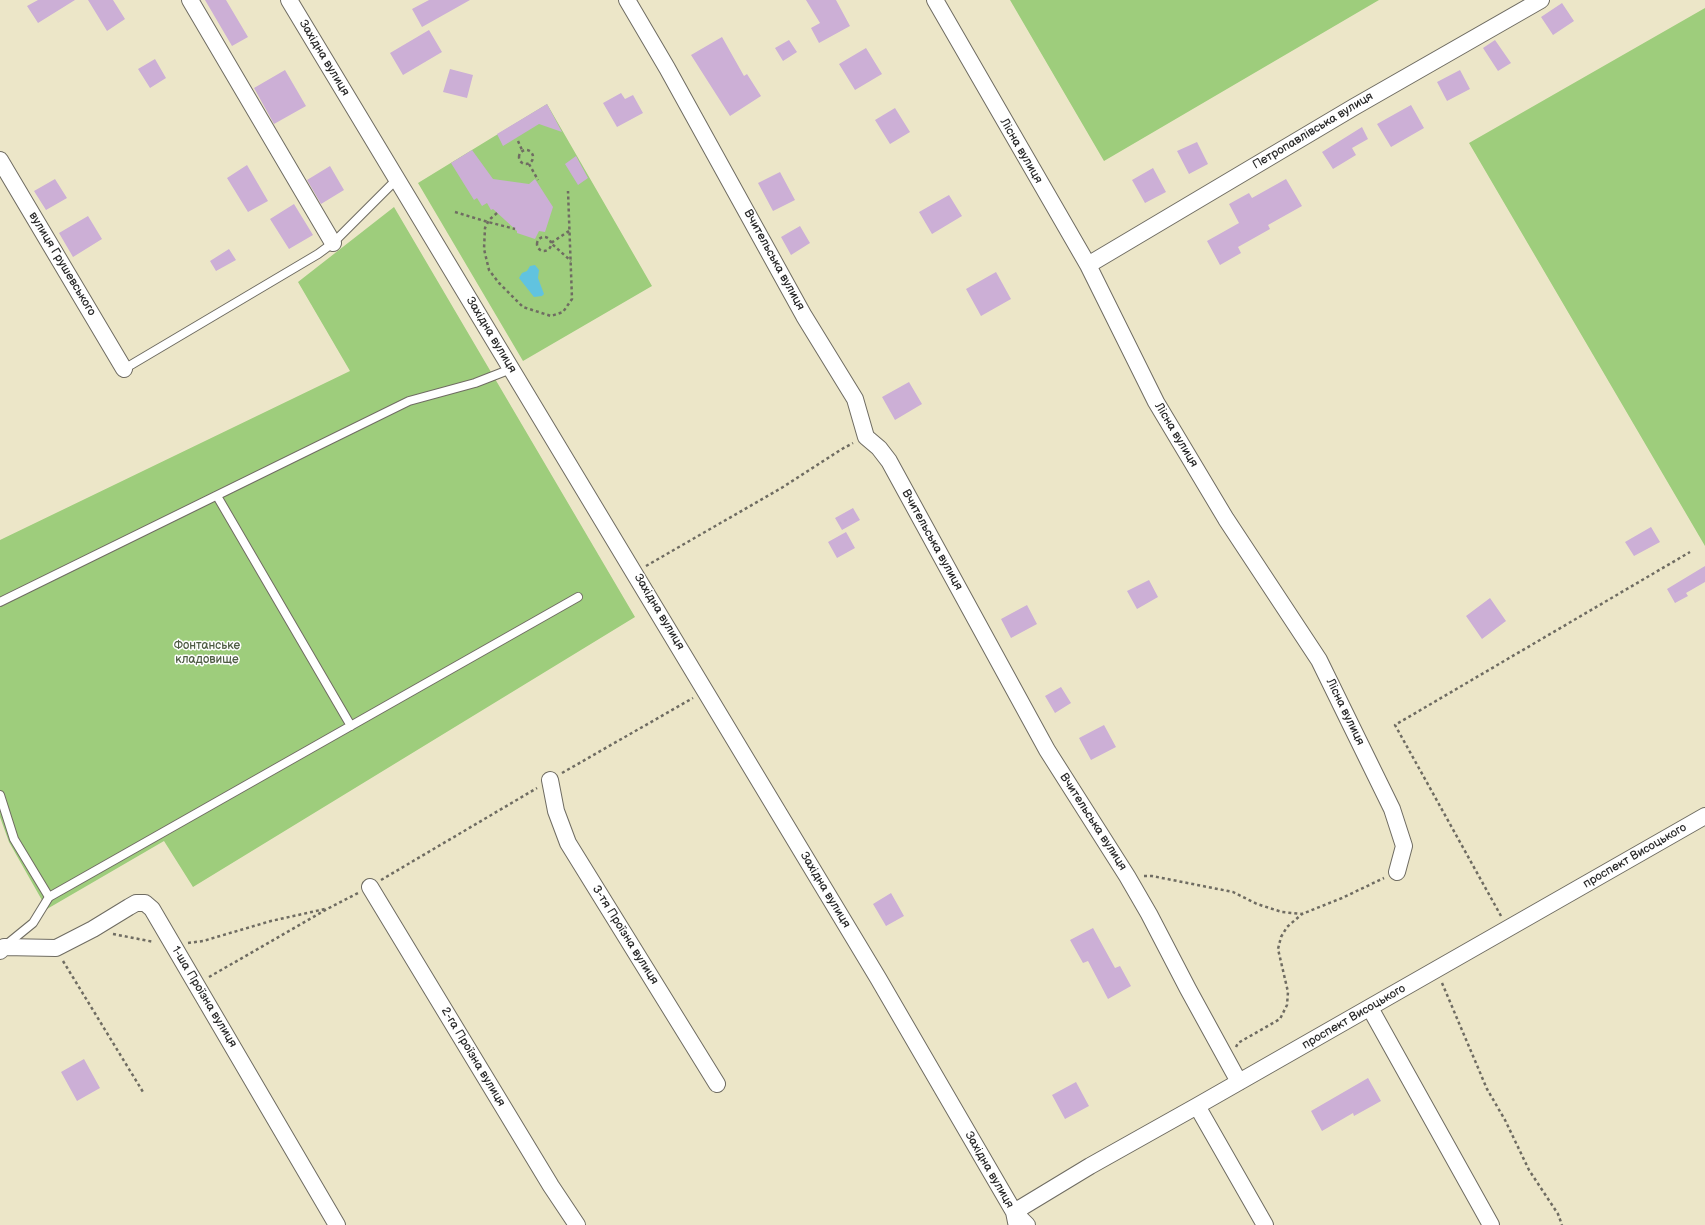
<!DOCTYPE html>
<meta charset="utf-8">
<style>
body{margin:0}
canvas{display:block;background:#ece6c8}
</style>
<canvas width="1705" height="1225"></canvas>
<script>
const ctx = document.querySelector('canvas').getContext('2d');
ctx.lineJoin = 'round';
function fill(path, color) { ctx.fillStyle = color; ctx.fill(path, 'evenodd'); }
const shape = rows => new Path2D(rows.map(r => 'M' + r).join(''));
function trace(path, color, width, dash) { ctx.strokeStyle = color; ctx.lineWidth = width; ctx.lineCap = dash ? 'butt' : 'round'; ctx.setLineDash(dash || []); ctx.stroke(path); }
function drawText(font, color, halo, rows, align = 'center') {
  ctx.font = font + ' "Balsamiq Sans",sans-serif'; ctx.lineWidth = 3; ctx.setLineDash([]); ctx.textBaseline = 'middle'; ctx.strokeStyle = halo; ctx.fillStyle = color; for (const [text, x, y, turn = 0] of rows) {
    ctx.save(); ctx.translate(x, y); ctx.rotate((+turn || 0) * Math.PI / 180); ctx.textAlign = isNaN(turn) ? turn : align; if (halo) ctx.strokeText(text, 0, 0); ctx.fillText(text, 0, 0); ctx.restore();
  }
}
fill(shape([
 [1010,0,1379,0,1104,161],
 [1705,8,1705,546,1469,143],
 [547,104,652,286,523,361,418,183],
 [394,207,635,617,193,887,164,841,47,909,9,842,0,817,0,540,350,371,298,282]
]), '#9ecd7c');
fill(shape([
 [535,265,539,270,538,278,544,294,542,296,534,297,519,278,522,273,527,271,530,266]
]), '#61c3df');
fill(shape([
 [38,0,75,0,38,23,27,6],
 [88,0,113,0,125,19,107,31],
 [205,0,226,0,248,37,232,46],
 [429,0,470,0,422,27,412,9],
 [806,0,836,0,850,26,819,43,811,28,820,23],
 [1562,3,1574,21,1553,35,1541,17],
 [429,30,442,52,403,75,390,53],
 [722,37,744,76,747,74,761,96,730,116,691,55],
 [789,40,797,52,783,61,775,48],
 [1495,40,1511,63,1498,71,1483,48],
 [866,48,882,74,855,90,839,64],
 [155,59,166,78,150,88,138,69],
 [450,69,473,75,467,98,443,92],
 [285,70,306,106,274,124,254,88],
 [1460,70,1470,89,1447,101,1437,82],
 [621,93,625,99,633,95,643,113,617,127,603,103],
 [547,104,562,132,539,124,503,146,497,134],
 [1411,105,1424,128,1391,147,1377,124],
 [895,108,910,132,890,144,875,120],
 [1362,127,1368,139,1352,148,1356,155,1333,169,1322,152],
 [1197,142,1208,164,1189,174,1177,151],
 [472,150,493,179,529,184,535,179,553,207,545,232,539,231,535,239,517,233,517,231,493,209,491,210,487,203,482,206,477,198,474,200,451,163],
 [576,156,588,178,578,185,565,164],
 [247,165,268,201,248,212,227,178],
 [330,166,344,190,321,204,307,180],
 [1153,168,1166,192,1145,203,1132,180],
 [780,172,795,200,773,211,758,183],
 [55,179,67,198,46,210,34,191],
 [1286,179,1302,206,1268,225,1270,229,1238,247,1241,253,1220,265,1207,241,1239,223,1229,204,1249,193,1252,198],
 [949,195,962,216,932,234,919,212],
 [294,204,313,235,289,249,270,219],
 [88,216,102,239,73,257,59,233],
 [800,226,810,243,791,255,781,237],
 [229,249,236,260,216,271,210,261],
 [996,272,1011,299,981,316,966,289],
 [909,382,922,404,895,420,882,397],
 [853,508,860,520,842,530,835,518],
 [1651,527,1660,542,1634,556,1625,542],
 [846,532,855,548,837,558,828,542],
 [1705,566,1705,582,1686,593,1688,596,1675,603,1667,589],
 [1149,580,1158,597,1137,609,1127,591],
 [1490,598,1506,621,1482,639,1466,616],
 [1027,605,1037,624,1011,638,1001,619],
 [1061,687,1071,703,1055,713,1045,696],
 [1104,725,1116,747,1091,760,1079,738],
 [891,893,904,916,886,926,873,904],
 [1093,928,1115,968,1120,966,1131,986,1108,999,1088,961,1083,963,1070,940],
 [84,1059,100,1088,77,1101,61,1072],
 [1368,1078,1381,1101,1354,1116,1353,1113,1322,1131,1311,1111],
 [1076,1082,1089,1106,1065,1119,1052,1095]
]), '#ccafd6');
const lane = shape([
 [124,369,318,254,333,243,397,179],
 [217,496,351,726],
 [0,602,409,401,475,383,511,369],
 [0,795,14,839,49,897],
 [6,945,33,923,49,897,578,597]
]);
const street = shape([
 [190,0,333,243],
 [289,0,878,978,1014,1212,1027,1225],
 [627,0,667,68,804,316,855,399,866,437,879,448,889,461,1047,750,1127,876,1149,914,1188,989,1239,1082],
 [935,0,1088,265,1156,402,1226,519,1319,660,1392,809,1404,846,1397,872],
 [0,160,124,369],
 [1088,265,1354,107,1541,0],
 [550,780,556,811,568,843,717,1084],
 [370,887,551,1186,577,1225],
 [0,951,4,947,56,948,93,929,129,907,136,903,145,903,152,909,337,1225],
 [1370,1008,1491,1225],
 [1197,1106,1265,1225],
 [1016,1222,1014,1212,1090,1166,1197,1106,1705,816]
]);
trace(lane, '#6f6c62', 10);
trace(street, '#6f6c62', 18);
trace(shape([
 [518,141,522,150],
 '519 157a7 7 0 1 1 14 0a7 7 0 1 1-14 0Z',
 [529,164,538,180],
 [455,212,488,222,515,229],
 [497,213,489,220,485,228,484,249,489,270,499,283,523,307,551,316,563,312,572,299,568,191],
 [569,231,551,243,571,261],
 '537 244a7 7 0 1 1 14 0a7 7 0 1 1-14 0Z',
 [646,566,783,487,842,449,853,443],
 [562,773,693,698],
 [1144,876,1152,876,1233,892,1257,904,1282,912,1302,914,1342,898,1384,878],
 [381,880,537,788],
 [1501,916,1395,725,1690,552],
 [113,934,154,942],
 [188,943,203,941,271,921,325,909],
 [63,961,143,1092],
 [209,977,329,908,358,893],
 [1442,983,1487,1089,1505,1120,1529,1170,1558,1214,1562,1225],
 [1236,1047,1238,1043,1280,1019,1287,1005,1288,992,1278,949,1281,937,1287,927,1302,914]
]), '#6f6c62', 2.5, [3, 3]);
trace(lane, '#fff', 8);
trace(street, '#fff', 16);
drawText('12px', '#2b2b2b', '#fff', [
 ["Західна вулиця",324,58,59],
 ["Петропавлівська вулиця",1313,131,-31],
 ["Лісна вулиця",1021,151,60],
 ["Вчительська вулиця",774,260,61],
 ["вулиця Грушевського",62,264,59],
 ["Західна вулиця",491,335,59],
 ["Лісна вулиця",1176,435,59],
 ["Вчительська вулиця",932,540,61],
 ["Західна вулиця",659,612,59],
 ["Лісна вулиця",1345,712,64],
 ["Вчительська вулиця",1093,822,57],
 ["проспект Висоцького",1635,856,-30],
 ["Західна вулиця",825,890,59],
 ["3-тя Проїзна вулиця",625,935,58],
 ["1-ша Проїзна вулиця",204,997,59],
 ["проспект Висоцького",1354,1017,-30],
 ["2-га Проїзна вулиця",473,1057,59],
 ["Західна вулиця",989,1170,60]
]);
drawText('12px', '#4e5c43', '#fff', [
 ["Фонтанське",207,646],
 ["кладовище",207,660]
]);
</script>
